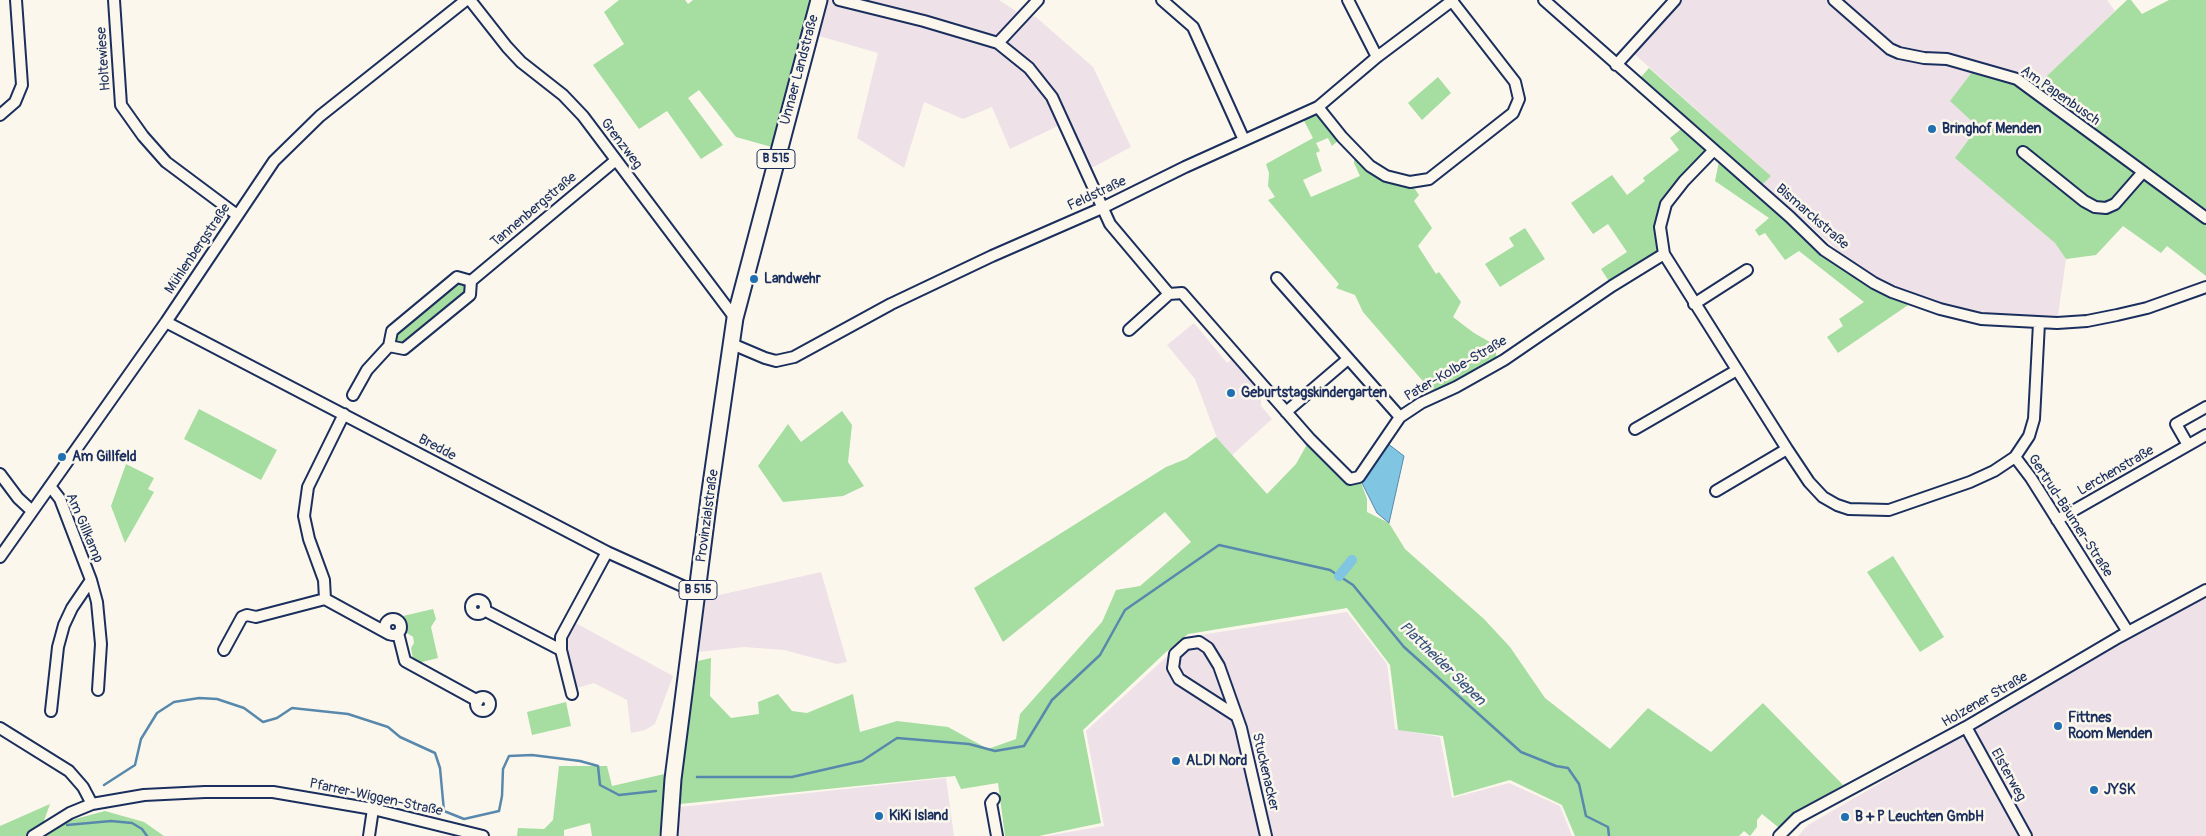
<!DOCTYPE html>
<meta charset="utf-8">
<style>
body{margin:0}
canvas{display:block;background:#fbf7ec}
</style>
<canvas width="2206" height="836"></canvas>
<script>
const ctx = document.querySelector('canvas').getContext('2d');
ctx.lineJoin = 'round';
function fill(path, color) { ctx.fillStyle = color; ctx.fill(path, 'evenodd'); }
const shape = rows => new Path2D(rows.map(r => 'M' + r).join(''));
function trace(path, color, width, dash) { ctx.strokeStyle = color; ctx.lineWidth = width; ctx.lineCap = dash ? 'butt' : 'round'; ctx.setLineDash(dash || []); ctx.stroke(path); }
function drawText(font, color, halo, rows, align = 'center') {
  ctx.font = font + ' Pangolin,sans-serif'; ctx.lineWidth = 5; ctx.setLineDash([]); ctx.textBaseline = 'middle'; ctx.strokeStyle = halo; ctx.fillStyle = color; for (const [text, x, y, turn = 0] of rows) {
    ctx.save(); ctx.translate(x, y); ctx.rotate((+turn || 0) * Math.PI / 180); ctx.textAlign = isNaN(turn) ? turn : align; if (halo) ctx.strokeText(text, 0, 0); ctx.fillText(text, 0, 0); ctx.restore();
  }
}
fill(shape([
 [827,0,999,0,1019,13,1036,17,1093,67,1131,147,1082,173,1060,125,1010,149,992,107,963,119,924,102,904,168,857,138,878,53,819,36],
 [1676,0,2107,0,2115,11,2032,90,1978,127,1956,157,2055,243,2066,259,2057,323,1981,319,1874,283,1763,184,1771,176,1630,50],
 [1194,323,1227,363,1237,355,1261,381,1261,406,1272,419,1232,455,1217,438,1195,379,1167,345],
 [821,572,847,662,837,664,784,650,744,647,698,652,706,598],
 [2206,594,2206,836,1798,836,1808,825],
 [1347,612,1387,664,1395,729,1440,737,1452,798,1509,783,1560,806,1572,836,1046,836,1104,826,1086,731,1188,637],
 [572,621,673,676,655,724,645,730,631,733,627,700,594,683,573,689,563,639],
 [946,778,954,836,678,836,680,807]
]), '#eee1e7');
fill(shape([
 [619,0,685,0,688,4,693,0,819,0,779,149,736,137,699,90,688,98,723,145,701,159,667,111,639,129,593,65,624,44,604,12],
 [2127,0,2131,0,2142,14,2169,0,2206,0,2206,276,2167,246,2161,253,2123,226,2096,255,2066,259,2055,243,1955,158,1978,127,1950,101,1976,67,2032,90],
 [1649,68,1703,116,1771,176,1763,184,1641,77],
 [1438,77,1451,93,1422,120,1408,103],
 [1318,107,1342,137,1332,146,1328,138,1316,143,1320,151,1316,153,1322,171,1303,180,1311,197,1360,176,1354,163,1354,158,1360,156,1370,166,1410,182,1419,195,1414,201,1432,228,1418,246,1436,274,1439,272,1461,302,1453,317,1474,333,1495,345,1497,361,1434,394,1363,312,1355,295,1336,288,1339,284,1268,200,1275,197,1268,186,1269,173,1266,164,1313,138,1301,115],
 [1686,125,1713,151,1666,204,1661,226,1664,254,1612,286,1601,269,1627,252,1608,224,1593,234,1571,203,1612,175,1627,195,1645,181,1643,178,1679,150,1670,138],
 [1720,156,1824,250,1914,301,1838,353,1827,337,1843,326,1839,319,1864,302,1799,251,1785,260,1765,233,1759,236,1755,230,1769,218,1715,181],
 [1525,228,1545,259,1500,287,1485,264,1514,246,1509,238],
 [458,280,468,283,468,294,404,346,391,345,394,332],
 [199,409,277,450,261,480,184,439],
 [842,411,852,425,848,462,864,486,843,496,783,502,758,466,788,424,801,442],
 [1216,437,1267,494,1296,464,1310,439,1350,479,1359,477,1367,499,1367,512,1389,523,1405,549,1484,619,1510,647,1545,698,1610,749,1648,708,1711,752,1763,703,1843,785,1794,814,1778,827,1762,814,1757,820,1757,827,1750,836,1744,831,1739,836,1575,836,1562,805,1510,780,1454,796,1443,736,1398,730,1390,665,1347,608,1188,634,1166,652,1083,730,1101,823,1039,836,1005,836,998,783,961,789,955,776,680,804,665,803,659,836,592,836,590,823,564,830,564,836,517,836,518,828,544,829,553,820,559,766,607,766,612,786,682,770,698,661,711,658,710,696,731,718,759,714,758,702,778,694,792,711,807,713,853,694,860,732,897,721,948,727,988,749,1016,739,1020,714,1102,622,1116,590,1140,586,1191,542,1165,512,1003,642,974,588,1166,467,1186,459],
 [126,464,154,478,148,489,154,492,125,543,111,506],
 [1893,556,1944,637,1920,652,1867,572],
 [433,609,436,619,431,627,438,658,414,664,411,648,414,643,413,637,407,633,403,616],
 [566,702,571,726,532,735,527,712],
 [50,804,40,832,36,836,0,836,0,826],
 [105,811,144,822,164,836,44,836,64,822]
]), '#a6dda1');
const water = shape([
 [1383,440,1404,456,1389,523,1377,513,1359,477,1383,440]
]);
fill(water, '#80c5e1');
trace(water, '#5889ad', 1);
trace(shape([
 [697,777,792,777,862,761,897,738,969,744,995,751,1024,746,1052,700,1100,655,1125,610,1219,545,1330,570,1353,585,1404,647,1521,752,1556,766,1568,768,1579,784,1586,816,1608,827,1609,836],
 [104,785,135,765,141,739,157,713,174,702,199,698,217,699,244,708,263,722,277,718,292,708,348,714,388,727,400,737,435,753,440,768,444,811,464,819,499,811,502,796,503,769,509,756,532,755,580,761,598,766,600,785,619,795,656,791],
 [67,825,111,821,132,823,142,829,147,836]
]), '#5889ad', 2.5);
trace(shape([
 [1339,576,1352,560]
]), '#80c5e1', 10);
const minor = shape([
 [114,0,121,105,143,136,166,162,237,215],
 [470,0,507,47,521,62,563,95,583,116,735,318],
 [839,0,924,21,998,43,1029,68,1052,97,1110,224,1169,294,1182,293,1310,439,1350,479,1359,477,1400,417,1421,403,1456,387,1504,360,1612,286,1664,254],
 [1162,0,1193,27,1244,140],
 [1348,0,1377,57],
 [1544,0,1790,217,1824,250,1874,283,1892,292,1940,309,1981,319,2057,323,2087,321,2117,315,2147,308,2206,287],
 [1834,0,1890,49,1899,53,1924,58,1947,59,2017,79,2206,218],
 [998,43,1038,0],
 [1616,65,1675,0],
 [1318,107,1342,137,1370,166,1386,176,1410,182,1429,179,1513,113,1519,99,1515,82,1452,1],
 [0,115,15,102,22,85,16,0],
 [1713,151,1684,181,1666,204,1660,227,1664,254,1787,449,1809,482,1823,497,1837,505,1849,509,1889,510,1970,482,1994,471,2015,457],
 [2023,152,2084,201,2095,207,2106,208,2115,204,2143,172],
 [1277,278,1400,417],
 [471,281,470,295,404,349,389,346,392,331,457,277,471,281,616,160],
 [1694,304,1747,270],
 [166,322,607,552,698,593],
 [2039,323,2034,419,2029,436,2015,457,2031,478,2128,632],
 [1129,330,1169,294],
 [732,344,765,358,776,361,794,357,891,304,992,256,1102,208,1185,167,1318,107,1377,57,1453,0],
 [353,395,367,370,389,346],
 [1286,412,1348,359],
 [344,414,308,487,304,516,309,539,324,580,325,599,389,634],
 [1635,429,1737,370],
 [2188,445,2176,424,2206,407],
 [0,474,18,498,32,511],
 [50,486,60,499,91,580,97,602,101,644,98,690],
 [1716,491,1787,449],
 [2057,520,2206,435],
 [0,557,166,322,274,161,320,116,466,0],
 '471 607a7 7 0 1 1 14 0a7 7 0 1 1-14 0Z',
 [484,610,561,650],
 '385 627a8 8 0 1 1 16 0a8 8 0 1 1-16 0Z',
 [398,633,405,661,478,701],
 [224,650,242,617,247,615,256,617,325,599],
 [572,694,561,650,561,637,607,552],
 '476 704a7 7 0 1 1 14 0a7 7 0 1 1-14 0Z',
 [51,711,58,647,64,625,72,608,91,580],
 [1235,715,1179,679,1173,668,1175,654,1186,644,1199,642,1208,648,1219,666,1241,728,1266,836],
 [1966,727,2026,836],
 [0,728,69,771,83,787,92,804],
 [994,799,991,803,997,836],
 [33,836,70,813,92,804,144,795,205,792,273,792,373,809,483,836],
 [369,836,373,809],
 [1779,836,1797,818,1966,727,2119,637,2206,590]
]);
const primary = shape([
 [669,836,673,779,709,498,735,318,819,0]
]);
trace(minor, '#1b2f5e', 14);
trace(primary, '#1b2f5e', 19);
trace(minor, '#fbf7ec', 10);
trace(primary, '#fbf7ec', 15);
for (const [x, y, r, color] of [
 [1932,129,5,"#1f6fb2"],
 [754,279,5,"#1f6fb2"],
 [1231,393,5,"#1f6fb2"],
 [62,457,5,"#1f6fb2"],
 [2058,726,5,"#1f6fb2"],
 [1176,761,5,"#1f6fb2"],
 [2094,790,5,"#1f6fb2"],
 [879,816,5,"#1f6fb2"],
 [1845,817,5,"#1f6fb2"]
]) { const dot = new Path2D(); dot.arc(x, y, r, 0, 2 * Math.PI); ctx.fillStyle = color; ctx.fill(dot); trace(dot, '#fbf7ec', 2); }
for (const [x, y, w] of [
 [776,159,38],
 [698,590,38]
]) { const box = new Path2D(); box.roundRect(x - w / 2, y - 9.5, w, 19, 4); ctx.fillStyle = '#fbf7ec'; ctx.fill(box); trace(box, '#1b2f5e', 1); }
drawText('bold 12px', '#1b2f5e', null, [
 ["B 515",776,159],
 ["B 515",698,590]
]);
drawText('14px', '#1b2f5e', '#fbf7ec', [
 ["Holtewiese",104,59,-94],
 ["Unnaer Landstraße",800,70,-75],
 ["Am Papenbusch",2060,96,35],
 ["Grenzweg",621,144,53],
 ["Feldstraße",1097,194,-25],
 ["Tannenbergstraße",534,210,-40],
 ["Bismarckstraße",1812,217,41],
 ["Mühlenbergstraße",198,249,-56],
 ["Pater-Kolbe-Straße",1456,369,-30],
 ["Bredde",437,448,28],
 ["Lerchenstraße",2116,471,-30],
 ["Provinzialstraße",708,516,-82],
 ["Gertrud-Bäumer-Straße",2070,516,57],
 ["Am Gillkamp",84,528,67],
 ["Holzener Straße",1985,700,-30],
 ["Stuckenacker",1265,772,77],
 ["Elsterweg",2008,775,61],
 ["Pfarrer-Wiggen-Straße",376,798,12]
]);
drawText('bold 14px', '#1b2f5e', '#fbf7ec', [
 ["Bringhof Menden",1942,129],
 ["Landwehr",764,279],
 ["Geburtstagskindergarten",1241,393],
 ["Am Gillfeld",72,457],
 ["Fittnes",2068,718],
 ["Room Menden",2068,734],
 ["ALDI Nord",1186,761],
 ["JYSK",2104,790],
 ["KiKi Island",889,816],
 ["B + P Leuchten GmbH",1855,817]
], 'left');
drawText('italic 15px', '#34547f', '#fbf7ec', [
 ["Plattheider Siepen",1442,664,44]
]);
</script>
